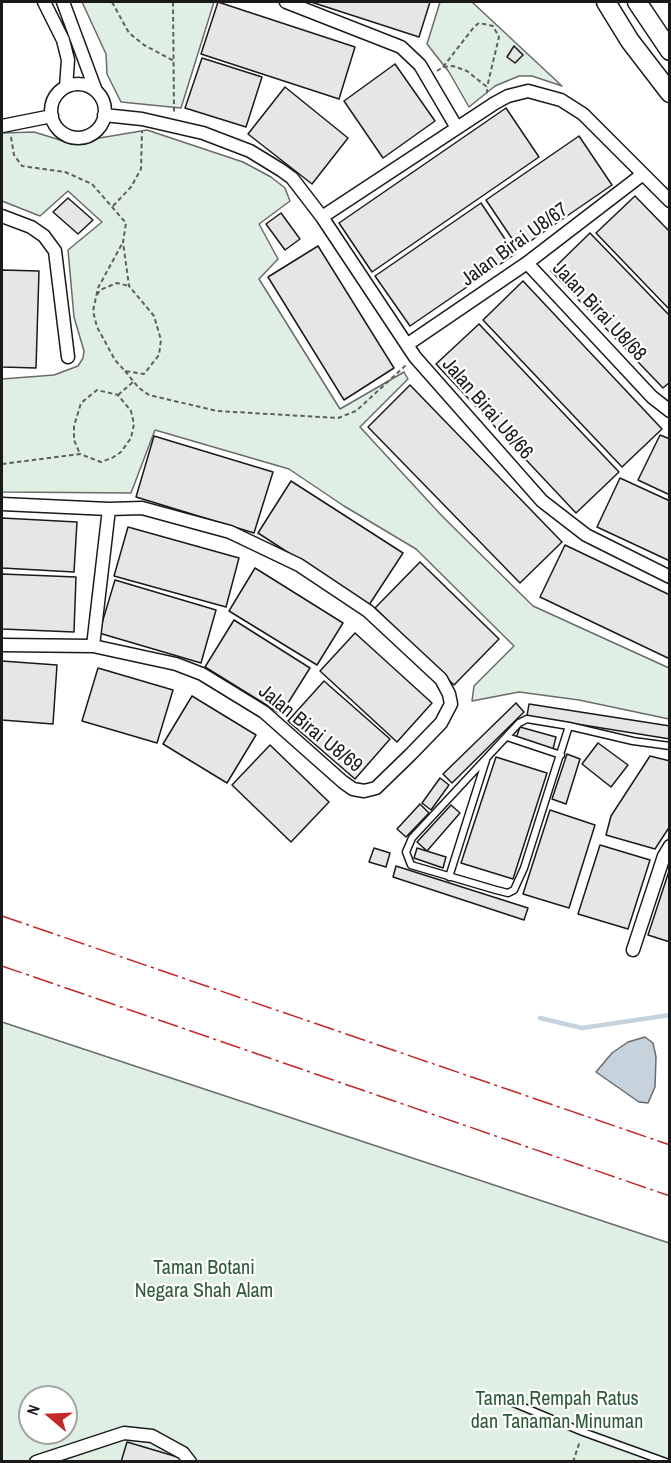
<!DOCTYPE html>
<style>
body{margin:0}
#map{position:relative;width:671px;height:1463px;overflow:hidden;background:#fff;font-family:"Archivo Narrow",sans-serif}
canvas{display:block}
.frame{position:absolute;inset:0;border:3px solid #1a1a1a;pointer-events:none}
.north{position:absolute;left:18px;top:1385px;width:60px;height:60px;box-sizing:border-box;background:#fff;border:2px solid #a3a3a3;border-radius:50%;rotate:289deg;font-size:16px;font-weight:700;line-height:24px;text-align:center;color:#1a1a1a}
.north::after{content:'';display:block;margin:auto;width:21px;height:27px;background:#c62828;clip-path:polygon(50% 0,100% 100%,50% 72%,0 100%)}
</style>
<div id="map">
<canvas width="671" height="1463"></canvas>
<div class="frame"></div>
<div class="north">N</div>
</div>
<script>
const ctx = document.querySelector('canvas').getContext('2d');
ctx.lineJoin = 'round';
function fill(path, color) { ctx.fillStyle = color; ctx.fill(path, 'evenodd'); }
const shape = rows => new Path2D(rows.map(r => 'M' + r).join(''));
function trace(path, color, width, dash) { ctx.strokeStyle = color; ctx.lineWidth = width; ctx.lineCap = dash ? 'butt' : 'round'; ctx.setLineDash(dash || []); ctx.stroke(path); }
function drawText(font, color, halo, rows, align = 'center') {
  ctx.font = font + ' "Archivo Narrow",sans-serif'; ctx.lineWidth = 4.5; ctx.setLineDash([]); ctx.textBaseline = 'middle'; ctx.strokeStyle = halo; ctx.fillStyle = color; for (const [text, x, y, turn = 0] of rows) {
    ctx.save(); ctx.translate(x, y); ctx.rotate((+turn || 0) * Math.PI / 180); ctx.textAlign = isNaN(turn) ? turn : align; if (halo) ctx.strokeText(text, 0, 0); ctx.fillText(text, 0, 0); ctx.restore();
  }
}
const green = shape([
 [82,2,214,2,181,108,121,102,107,74,106,54,82,2],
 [440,2,472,2,562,86,532,76,519,76,495,86,469,107,449,72,427,44,440,2],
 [147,130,243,162,271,177,285,188,290,201,259,224,278,259,259,279,340,409,404,372,408,379,360,427,442,516,533,606,669,668,669,719,579,700,519,692,472,701,474,686,514,646,416,549,344,506,289,469,155,430,131,493,2,492,2,379,54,375,78,366,83,358,84,351,74,317,68,250,102,222,68,191,40,216,2,201,2,133,34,132,70,143,147,130],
 [2,1022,669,1243,669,1461,2,1461,2,1022],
 [30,1397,66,1397,66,1433,30,1433,30,1397]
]);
fill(green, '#e0efe3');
trace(green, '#6a6a6a', 1.5);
const water = shape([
 [645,1037,653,1043,656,1057,655,1087,648,1103,639,1102,596,1072,612,1053,628,1042,645,1037]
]);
fill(water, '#c6d2dc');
trace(water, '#6a6a6a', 1.5);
trace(shape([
 [540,1018,582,1028,670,1015]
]), '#c6d2dc', 4.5);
const building = shape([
 [218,2,355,47,339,99,201,54,218,2],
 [311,2,430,2,419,37,311,2],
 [514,46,523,55,515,63,507,57,514,46],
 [202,58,262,77,246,127,185,108,202,58],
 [395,64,435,121,383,158,344,101,395,64],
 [285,87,348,138,312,184,248,134,285,87],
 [506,108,539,157,372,272,339,223,506,108],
 [579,136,612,185,519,249,486,200,579,136],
 [635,196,670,232,670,310,596,233,635,196],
 [68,198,93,220,78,234,53,212,68,198],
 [481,203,515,254,410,326,375,276,481,203],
 [281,213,300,239,285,250,266,224,281,213],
 [590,233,670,316,670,382,663,388,551,271,590,233],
 [318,246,394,368,344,400,268,277,318,246],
 [2,270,39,271,36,368,2,367,2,270],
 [523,281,662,429,622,467,483,320,523,281],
 [479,324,619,472,576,513,436,364,479,324],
 [410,385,562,542,520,583,368,427,410,385],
 [660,435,670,439,670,495,638,480,660,435],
 [154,436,273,472,254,533,136,497,154,436],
 [620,478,670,501,670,561,597,527,620,478],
 [291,481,403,553,369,605,258,533,291,481],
 [2,518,77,522,74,572,2,568,2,518],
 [128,527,239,558,226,607,114,576,128,527],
 [565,545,670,595,670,659,540,597,565,545],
 [420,562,499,639,454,685,375,608,420,562],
 [255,568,343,623,317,665,229,611,255,568],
 [2,574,76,577,74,632,2,629,2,574],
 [115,580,216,610,201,663,99,633,115,580],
 [234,620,310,668,281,714,205,667,234,620],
 [355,633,432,703,397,742,320,671,355,633],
 [2,661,57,665,53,724,2,720,2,661],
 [98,668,173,690,157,743,82,721,98,668],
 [324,681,390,739,355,779,288,721,324,681],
 [192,696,256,735,227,783,163,744,192,696],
 [516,703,524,712,452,783,443,774,516,703],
 [529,704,670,726,670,739,527,716,529,704],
 [520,727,556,737,553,749,516,738,520,727],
 [598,743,628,765,611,787,582,764,598,743],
 [270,745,329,802,291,842,232,785,270,745],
 [567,754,580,759,566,804,552,799,567,754],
 [650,756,670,761,670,826,655,849,606,835,611,816,650,756],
 [496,757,547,773,513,879,461,863,496,757],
 [440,778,449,785,431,810,422,803,440,778],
 [420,804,429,813,406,837,397,829,420,804],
 [451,805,460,813,427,851,417,842,451,805],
 [550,810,595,825,569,908,523,894,550,810],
 [600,845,650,860,628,929,578,914,600,845],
 [374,848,390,853,386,867,369,862,374,848],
 [417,848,446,857,443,868,414,858,417,848],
 [396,866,528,908,524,920,393,877,396,866],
 [670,868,670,942,648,935,670,868],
 [127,1442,181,1458,180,1462,121,1462,127,1442]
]);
fill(building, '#e6e6e6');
trace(building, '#1a1a1a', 1.5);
const service = shape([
 [569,726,524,868,514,890,508,893,496,890,411,865,406,852,412,838,519,723,527,719,569,726,633,741,670,746],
 [507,737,561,755],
 [449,877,486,760],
 [504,1399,583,1432,666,1462]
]);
const minor = shape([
 [44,2,63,40,68,60,66,87],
 [63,2,96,91],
 [286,2,401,47,420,65,457,128],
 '51 111a27 27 0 1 1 54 0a27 27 0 1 1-54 0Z',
 [104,115,142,119,203,133,250,151,281,170,292,178,322,217,415,357,542,501,586,535,670,577],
 [2,126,52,116],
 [2,216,31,227,44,236,55,251,68,357],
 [322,217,495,103,508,96,528,91,561,100,583,114,670,201],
 [527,263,652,397,670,411],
 [408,344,527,263,643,174],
 [2,504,109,509,142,508,230,532,299,565,368,611,441,679,449,694,451,704,441,723,411,754,376,788,364,791,353,789,343,782,264,712,202,674,176,664,93,646,2,645],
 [93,646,109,509],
 [633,950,664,856,670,846],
 [36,1462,124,1433,152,1436,183,1453,190,1462]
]);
const secondary = shape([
 [606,2,630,41,670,93],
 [637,2,670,51]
]);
trace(service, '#1a1a1a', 9);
trace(minor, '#1a1a1a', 15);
trace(secondary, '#1a1a1a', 21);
trace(shape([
 [112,2,129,33,144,45,174,61],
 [173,2,174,112],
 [443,67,474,27,479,23,493,26,499,37,487,87],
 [437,71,443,67,453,66,467,71,487,87,487,93],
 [11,137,14,155,22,166,65,172,92,184,126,223,123,242,129,286,154,316,161,340,159,355,144,374,125,371,115,360,97,327,93,311,98,288,123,242],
 [113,206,131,187,141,169,142,131],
 [97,295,100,290,117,283,129,286],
 [125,371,139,388,149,395,217,411,338,418,356,411,406,365],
 [118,395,133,382],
 [2,464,80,454,101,462,112,458,121,452,131,438,134,424,131,411,118,395,97,390,81,403,74,426,74,440,80,454],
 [573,1462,580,1441]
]), '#5f5f5f', 2, [4.5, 3]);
trace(service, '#fff', 6);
trace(minor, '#fff', 12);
trace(secondary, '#fff', 18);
trace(shape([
 [2,916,670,1145],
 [2,966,670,1196]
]), '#c62828', 1.5, [21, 4.5, 3, 4.5]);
drawText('20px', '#1a1a1a', '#fff', [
 ["Jalan Birai U8/67",515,245,-36],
 ["Jalan Birai U8/68",599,312,47],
 ["Jalan Birai U8/66",487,409,49],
 ["Jalan Birai U8/69",310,729,39]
]);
drawText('20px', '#2b5a34', '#fff', [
 ["Taman Botani",204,1269],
 ["Negara Shah Alam",204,1292],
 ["Taman Rempah Ratus",557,1400],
 ["dan Tanaman Minuman",557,1423]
]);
</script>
